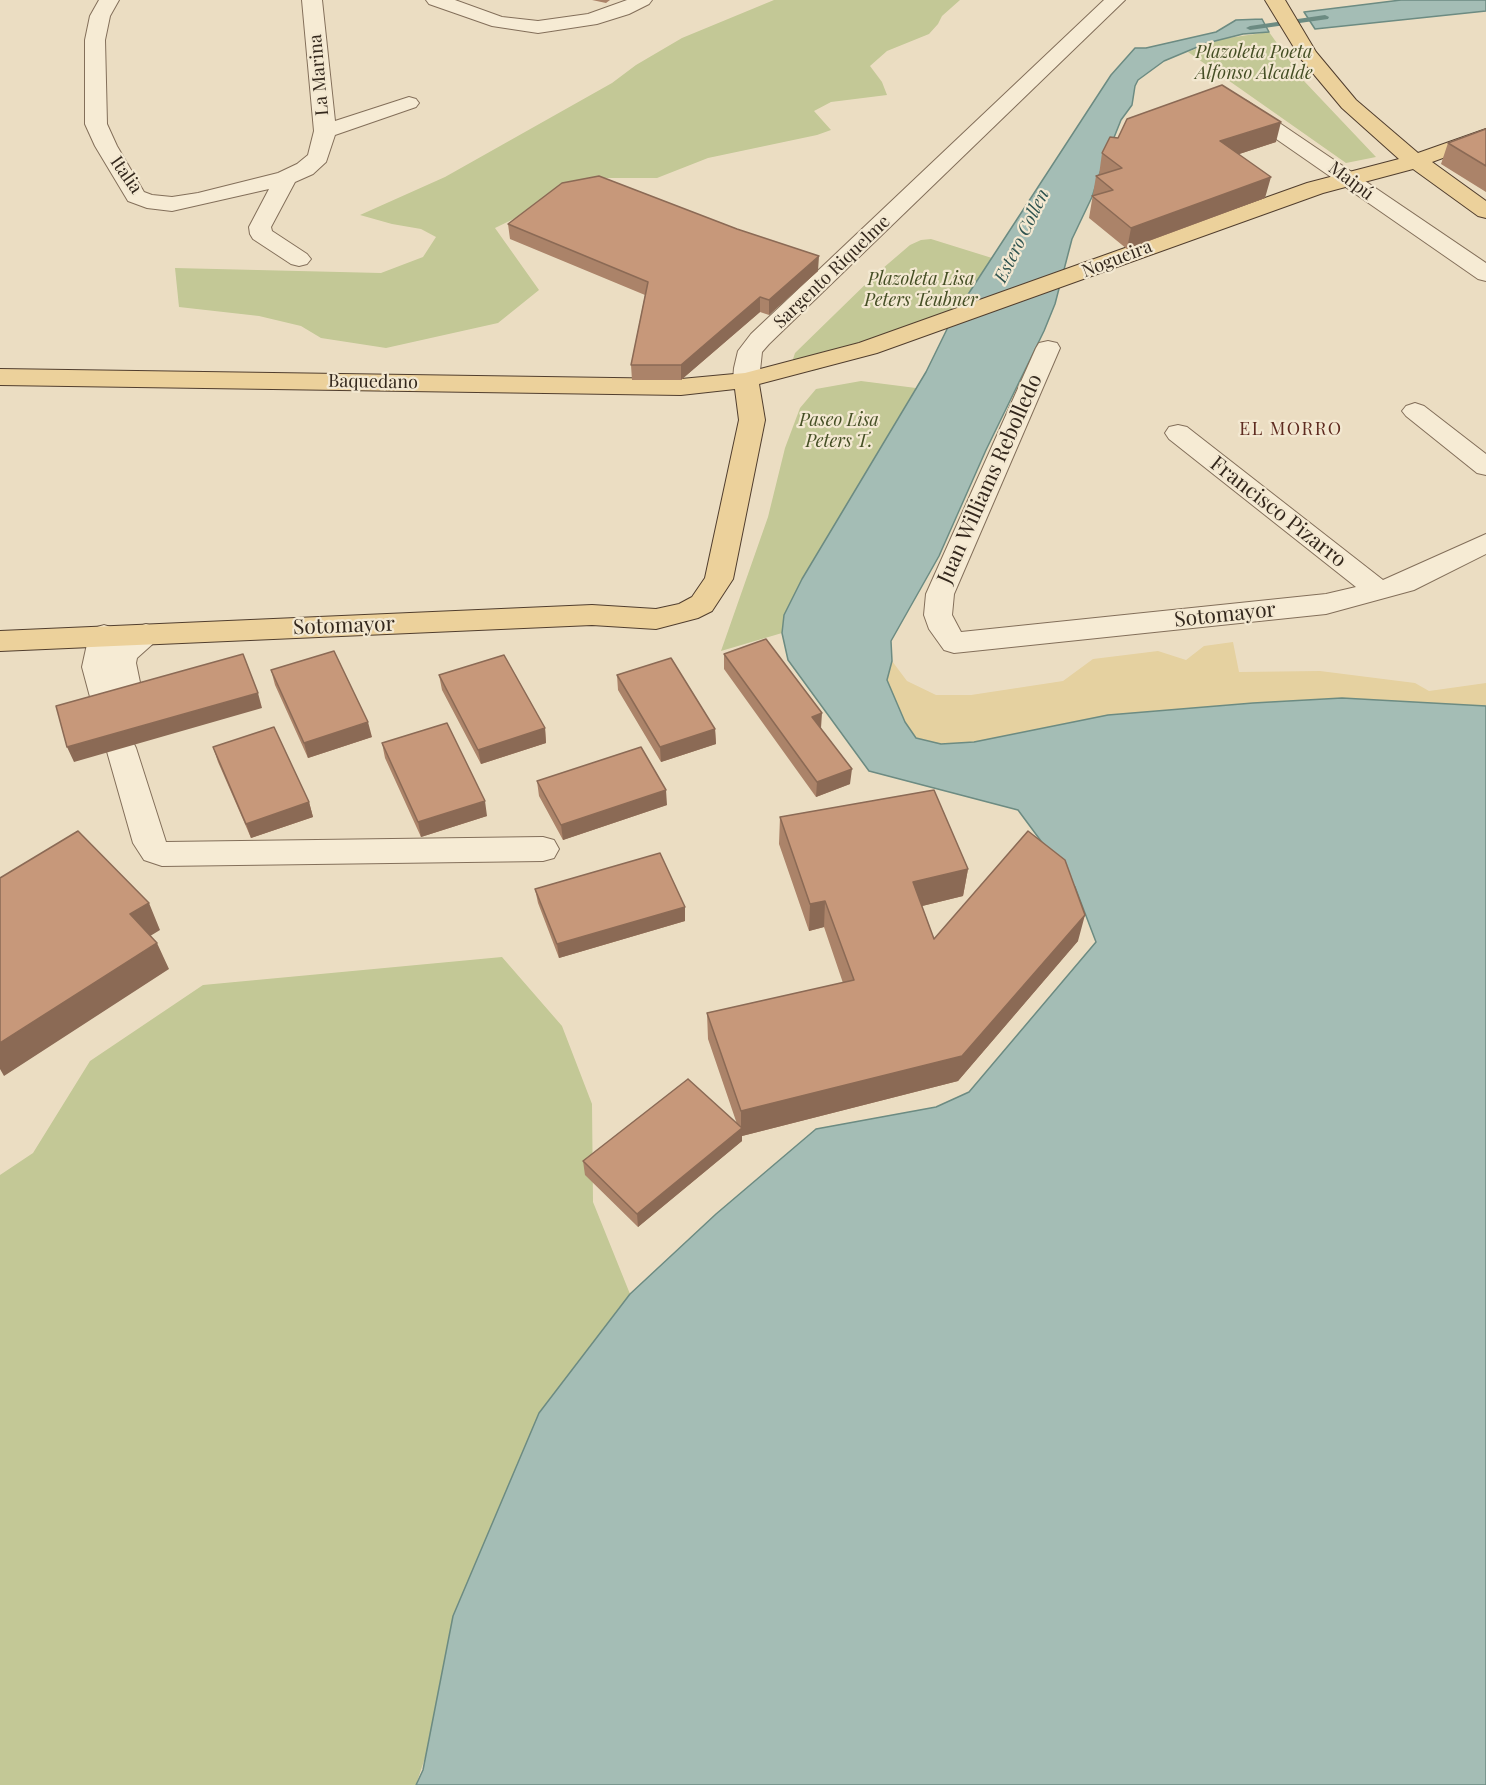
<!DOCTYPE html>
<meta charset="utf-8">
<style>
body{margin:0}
canvas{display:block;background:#ebddc2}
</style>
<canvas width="1486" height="1785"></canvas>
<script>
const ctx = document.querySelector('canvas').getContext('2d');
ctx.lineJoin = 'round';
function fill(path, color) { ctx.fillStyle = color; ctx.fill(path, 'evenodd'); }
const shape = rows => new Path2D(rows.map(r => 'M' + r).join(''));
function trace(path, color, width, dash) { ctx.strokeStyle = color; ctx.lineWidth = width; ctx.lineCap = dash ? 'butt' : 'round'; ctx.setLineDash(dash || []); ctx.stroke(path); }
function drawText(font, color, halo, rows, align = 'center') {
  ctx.font = font + ' "Playfair Display",serif'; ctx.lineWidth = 4.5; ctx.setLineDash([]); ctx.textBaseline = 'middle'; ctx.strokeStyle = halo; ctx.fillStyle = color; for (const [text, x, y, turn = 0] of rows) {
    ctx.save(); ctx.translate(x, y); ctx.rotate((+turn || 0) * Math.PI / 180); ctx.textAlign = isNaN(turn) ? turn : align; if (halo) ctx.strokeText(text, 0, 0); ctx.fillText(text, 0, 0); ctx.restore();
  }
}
fill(shape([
 [774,0,960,0,942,16,938,24,929,34,887,51,870,66,882,82,887,95,831,102,814,111,831,130,817,135,708,158,657,178,598,178,495,228,539,290,498,323,386,348,321,338,301,326,259,316,179,307,175,268,381,273,423,257,436,237,421,229,392,224,360,215,445,177,612,83,636,65,682,38],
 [1269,32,1304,81,1376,157,1346,163,1188,52,1221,39],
 [931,239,992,258,952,319,817,370,805,372,797,370,791,365,795,353,875,275,910,245,921,240],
 [861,381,916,388,802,579,784,615,782,633,721,651,768,517,785,448,800,408,816,389],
 [502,957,562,1026,592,1104,593,1202,630,1294,539,1413,416,1785,0,1785,0,1175,33,1153,90,1061,203,985]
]), '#c3c896');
fill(shape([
 [1233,642,1239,672,1320,671,1415,683,1429,691,1486,683,1486,706,1342,698,1253,703,1108,715,974,742,941,744,916,739,905,722,887,680,892,661,907,681,936,695,971,695,1063,681,1093,659,1158,651,1186,660,1204,646]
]), '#e5d1a0');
const water = shape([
 [1401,0,1486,0,1486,11,1315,29,1304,12,1401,0],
 [1262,19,1269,32,1243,34,1207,43,1164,61,1138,80,1135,86,1132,105,1121,120,1099,175,1092,197,1072,239,1055,304,1044,331,986,450,939,556,891,641,892,661,887,680,905,722,916,738,941,744,974,742,1108,715,1253,703,1342,698,1486,706,1486,1785,416,1785,423,1770,453,1616,539,1413,630,1294,716,1214,816,1129,936,1107,969,1092,1096,942,1075,887,1018,810,869,771,788,660,782,633,784,615,802,579,926,372,952,319,1111,75,1135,48,1146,48,1216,32,1236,20,1262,19]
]);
fill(water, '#a4bdb5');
trace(water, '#6c8b82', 1.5);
fill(shape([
 [1325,15,1329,17,1328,19,1250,30,1246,28,1250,26,1325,15]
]), '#6c8b82');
const minor = shape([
 [99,0,119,0,110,16,105,40,107,124,117,146,144,192,152,195,172,197,198,193,278,173,297,164,308,155,314,131,302,0,322,0,335,121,409,97,416,99,419,103,416,107,335,135,326,162,313,174,295,182,271,227,272,231,307,254,311,259,307,264,299,266,291,264,253,239,250,234,249,227,269,189,172,211,147,208,128,201,95,146,85,124,85,40,90,16,99,0],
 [426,0,455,0,502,17,538,21,588,14,627,0,652,0,649,4,629,14,597,24,538,33,492,26,429,4,426,0],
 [1104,0,1125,0,769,344,762,352,759,380,755,385,746,388,737,385,733,380,734,368,738,351,751,334,1104,0],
 [1240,99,1247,101,1486,263,1486,281,1478,279,1233,109,1230,105,1233,101,1240,99],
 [1048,341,1057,343,1060,348,954,594,952,615,961,632,1326,594,1356,587,1169,439,1165,433,1169,427,1178,425,1187,427,1383,580,1486,534,1486,554,1414,590,1326,614,954,653,944,650,929,629,924,615,926,594,1036,348,1039,343,1048,341],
 [1415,403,1424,406,1486,454,1486,475,1477,473,1406,416,1402,411,1406,406,1415,403],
 [146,624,156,627,161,634,156,641,137,658,136,663,144,702,140,710,129,713,122,710,119,716,108,719,97,716,93,708,82,667,89,635,94,628,104,625,114,628,119,635,117,643,136,627,146,624],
 [121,737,132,740,136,748,166,842,543,837,554,840,559,849,554,858,543,861,162,866,144,860,133,843,106,748,110,740,121,737]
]);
const major = shape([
 [1265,0,1285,0,1316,52,1356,100,1418,153,1486,129,1486,142,1432,162,1486,201,1486,218,1478,216,1413,169,1323,193,877,353,759,384,765,420,733,579,712,611,698,618,656,629,592,625,0,651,0,631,592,605,656,609,679,604,692,597,705,578,739,420,735,389,681,395,0,385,0,369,681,379,745,373,859,343,1307,183,1399,159,1342,108,1301,59,1265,0]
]);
trace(minor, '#836f5a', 2);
trace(major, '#513e2e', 2);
fill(minor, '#f6ebd4');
fill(major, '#ecd19b');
fill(shape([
 [592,0,610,0,606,3],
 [1486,129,1486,192,1441,164,1448,143],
 [1118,138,1276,142,1239,154,1265,198,1127,249,1089,218,1096,176,1099,175,1102,153],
 [508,224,818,271,769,315,760,312,681,380,632,380,631,365,645,295,510,239],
 [724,654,821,728,850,784,816,797,724,669],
 [271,670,372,737,308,758,275,685],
 [439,675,545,728,546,743,481,764,442,690],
 [617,675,715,729,716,744,661,762,618,690],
 [382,743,487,816,421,837,385,758],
 [213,747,309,802,313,817,251,838,218,762],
 [537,781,667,805,563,840,539,796],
 [780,817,968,869,963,896,922,906,934,939,1078,941,958,1081,742,1136,742,1141,638,1227,585,1175,583,1161,737,1124,708,1039,707,1013,843,983,824,927,809,931,779,844],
 [535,889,685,907,685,921,559,958,538,903]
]), '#ab8369');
fill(shape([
 [1281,122,1276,142,1215,162,1220,141],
 [1271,177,1265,198,1127,249,1131,228],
 [819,256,818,271,769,315,769,300],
 [760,297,760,312,681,380,681,365],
 [258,693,262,708,74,762,67,747],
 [822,713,821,728,812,732,812,717],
 [368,722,372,737,308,758,304,743],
 [545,728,546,743,481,764,478,750],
 [715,729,716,744,661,762,660,747],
 [852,769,850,784,816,797,817,782],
 [666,790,667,805,563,840,561,825],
 [485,801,487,816,421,837,418,822],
 [309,802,313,817,251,838,246,824],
 [968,869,963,896,910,909,913,882],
 [825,901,824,927,809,931,810,904],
 [149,903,160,930,142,941,130,914],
 [685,907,685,921,559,958,557,944],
 [1085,915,1078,941,958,1081,742,1136,742,1141,638,1227,637,1214,741,1128,741,1111],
 [157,943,169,969,4,1076,0,1069,0,1043]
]), '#8b6a55');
const building = shape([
 [1222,85,1281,122,1220,141,1271,177,1131,228,1092,196,1113,190,1096,176,1122,168,1102,153,1110,137,1118,138,1127,119,1222,85],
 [1486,129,1486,166,1448,143,1486,129],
 [599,176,737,229,819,256,769,300,760,297,681,365,631,365,648,282,508,224,562,183,599,176],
 [766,639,822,713,812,717,852,769,817,782,724,654,766,639],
 [334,651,368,722,304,743,271,670,334,651],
 [243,654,258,693,67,747,56,706,243,654],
 [504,655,545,728,478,750,439,675,504,655],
 [671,658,715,729,660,747,617,675,671,658],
 [447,723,485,801,418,822,382,743,447,723],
 [274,727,309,802,246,824,213,747,274,727],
 [641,747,666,790,561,825,537,781,641,747],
 [934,790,968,869,913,882,934,939,1028,831,1065,860,1085,915,962,1056,741,1111,707,1013,854,980,825,901,810,904,780,817,934,790],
 [78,831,149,903,130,914,157,943,0,1043,0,878,78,831],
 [660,853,685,907,557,944,535,889,660,853],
 [688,1079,742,1128,637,1214,583,1161,688,1079]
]);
fill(building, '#c7987a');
trace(building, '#8b6a55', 1.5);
drawText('italic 18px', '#454f25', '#f3e8d1', [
 ["Plazoleta Poeta",1254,52],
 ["Alfonso Alcalde",1254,73],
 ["Plazoleta Lisa",921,279],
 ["Peters Teubner",921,300],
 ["Paseo Lisa",839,420],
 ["Peters T.",839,441]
]);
drawText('18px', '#34281d', '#f3e8d1', [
 ["La Marina",319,75,-95],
 ["Italia",126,175,55],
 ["Maipú",1351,181,37],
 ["Nogueira",1117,259,-21],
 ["Sargento Riquelme",832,272,-44],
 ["Baquedano",373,382,1]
]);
drawText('italic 18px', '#2e534f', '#f3e8d1', [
 ["Estero Collen",1022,236,-64]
]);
ctx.letterSpacing = '1.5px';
drawText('18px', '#5e2b20', '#f3e8d1', [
 ["EL MORRO",1291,429]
]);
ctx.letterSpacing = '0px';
drawText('21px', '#34281d', '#f3e8d1', [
 ["Juan Williams Rebolledo",990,479,-66],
 ["Francisco Pizarro",1278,512,38],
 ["Sotomayor",1225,615,-6],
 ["Sotomayor",344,626,-2]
]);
</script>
